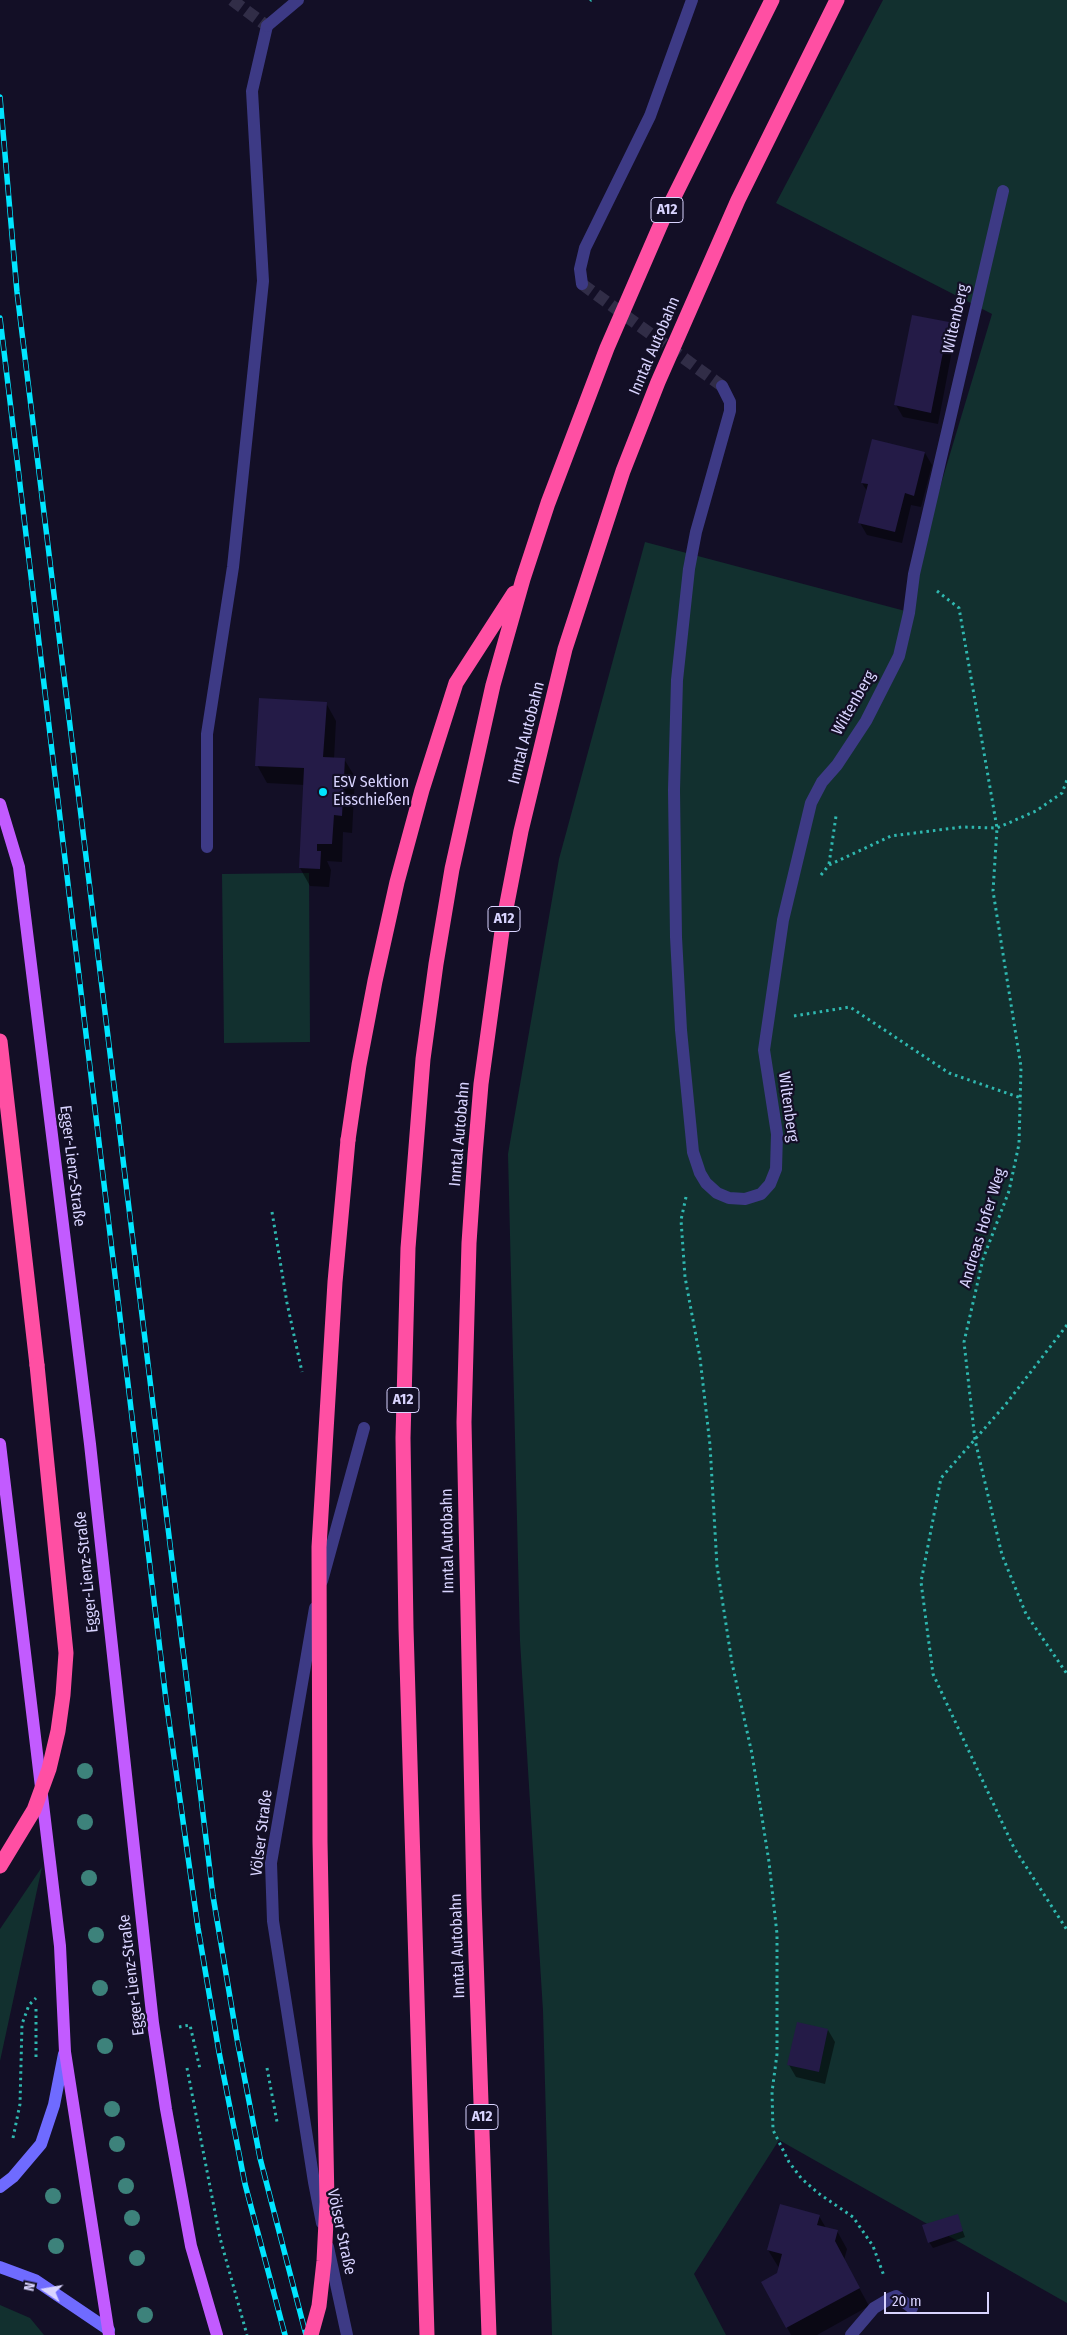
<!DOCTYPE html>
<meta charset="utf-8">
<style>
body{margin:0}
#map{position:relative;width:1067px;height:2335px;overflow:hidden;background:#130f26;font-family:"Fira Sans Condensed",sans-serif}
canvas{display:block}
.north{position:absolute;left:20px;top:2265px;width:50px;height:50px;-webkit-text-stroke:4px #130f26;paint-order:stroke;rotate:282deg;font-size:14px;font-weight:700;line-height:20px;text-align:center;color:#d9d4ff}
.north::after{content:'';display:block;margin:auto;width:18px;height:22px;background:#d9d4ff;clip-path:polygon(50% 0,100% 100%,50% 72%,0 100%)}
.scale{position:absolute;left:884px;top:2292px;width:105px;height:22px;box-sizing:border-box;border:2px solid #d9d4ff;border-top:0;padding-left:6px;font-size:15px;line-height:18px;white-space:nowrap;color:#d9d4ff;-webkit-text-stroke:4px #130f26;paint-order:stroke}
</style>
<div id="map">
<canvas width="1067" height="2335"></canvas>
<div class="north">N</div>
<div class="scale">20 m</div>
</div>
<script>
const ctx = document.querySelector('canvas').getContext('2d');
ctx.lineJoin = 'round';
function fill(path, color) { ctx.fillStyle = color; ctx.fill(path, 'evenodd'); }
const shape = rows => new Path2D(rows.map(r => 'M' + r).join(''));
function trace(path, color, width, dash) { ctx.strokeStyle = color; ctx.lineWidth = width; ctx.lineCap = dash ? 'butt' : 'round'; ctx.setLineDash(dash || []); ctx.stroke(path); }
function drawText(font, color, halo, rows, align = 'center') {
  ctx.font = font + ' "Fira Sans Condensed",sans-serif'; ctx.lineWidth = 4.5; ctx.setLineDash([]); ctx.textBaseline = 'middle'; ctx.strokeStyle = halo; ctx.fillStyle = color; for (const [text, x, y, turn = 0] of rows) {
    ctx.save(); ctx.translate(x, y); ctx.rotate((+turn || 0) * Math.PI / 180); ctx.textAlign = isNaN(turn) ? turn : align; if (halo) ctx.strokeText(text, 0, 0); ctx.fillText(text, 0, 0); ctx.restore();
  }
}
fill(shape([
 [883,0,1067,0,1067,2303,779,2140,694,2274,726,2335,552,2335,543,2011,520,1641,508,1154,559,859,645,542,909,612,914,574,992,314,776,203],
 [309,873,310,1042,224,1043,222,874],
 [42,1867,0,2061,0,1929],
 [0,2305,30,2318,44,2335,0,2335]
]), '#12302f');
fill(shape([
 [948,323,955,335,938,424,903,417,896,405],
 [925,453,932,465,921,507,911,505,902,543,867,535,860,523,867,491,862,483],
 [326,703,336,721,334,759,344,759,355,777,352,833,343,832,342,862,327,861,331,870,329,887,310,886,300,868,305,785,267,783,257,765],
 [828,2030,835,2042,825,2084,796,2077,789,2065],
 [957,2215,965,2237,933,2248,929,2242],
 [819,2216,826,2228,837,2231,847,2249,844,2260,869,2306,817,2335,791,2335,763,2282,778,2274,779,2268,768,2250]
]), '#0007');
fill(shape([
 [912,315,949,322,931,413,894,405],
 [872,439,925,452,914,496,905,493,895,532,858,523,868,484,861,483],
 [259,698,327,702,323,757,345,758,342,816,334,815,332,844,317,844,317,851,321,851,320,869,299,868,304,768,255,766],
 [797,2022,828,2029,819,2072,787,2065],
 [780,2204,820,2215,817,2225,838,2230,835,2241,860,2288,786,2328,761,2282,777,2273,782,2254,767,2250],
 [958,2214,963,2231,928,2243,922,2225]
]), '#241b47');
trace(shape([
 [232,0,267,26],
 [582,284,722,386]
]), '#312d47', 12, [12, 6]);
trace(shape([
 [590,1,591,0],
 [937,591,959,608,997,828,993,891,1021,1067,1019,1144,1009,1191,983,1259,964,1342,975,1440,1002,1555,1026,1614,1067,1674],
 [829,864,836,816],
 [821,875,829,865,891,836,962,827,997,828,1036,811,1062,793,1067,780],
 [794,1016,850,1007,949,1073,1021,1098],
 [686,1197,681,1220,685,1277,700,1358,710,1445,717,1566,732,1663,752,1754,769,1862,777,1934,777,2054,772,2092,773,2130,789,2162,801,2178,818,2193,853,2217,873,2246,884,2276],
 [272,1212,287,1303,302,1372],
 [1067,1325,1006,1404,941,1478,921,1582,933,1674,1014,1848,1067,1930],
 [36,2009,36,2057],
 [179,2027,190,2025,200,2069],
 [187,2068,220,2238,247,2335],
 [267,2068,277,2122],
 [13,2138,20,2104,22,2024,29,2005,36,1998]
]), '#2fb8b0', 3, [2.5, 4]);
trace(shape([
 [207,847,207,734,233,567,263,281,252,91,267,26]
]), '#3d3a85', 12);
trace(shape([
 [267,26,298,0],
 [582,284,580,269,585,248,650,116,692,0],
 [722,386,730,402,730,411,696,532,689,569,677,680,674,790,676,937,681,1030,693,1152,700,1173,706,1183,717,1193,729,1198,745,1199,761,1194,770,1184,776,1169,777,1134,764,1050,783,920,811,803,822,782,837,765,866,721,899,656,909,613,914,574,1003,191],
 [322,1581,364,1428],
 [315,1608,271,1863,273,1921,314,2182,322,2223],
 [328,2247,347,2335],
 [851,2335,874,2308,891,2298,896,2296,912,2308]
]), '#3d3a85', 12);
trace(shape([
 [0,2187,13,2177,41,2144,54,2105,64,2054],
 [0,2267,35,2280,109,2330]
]), '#6f6bff', 12);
trace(shape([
 [0,804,19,867,90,1444,153,2023,166,2109,191,2246,217,2335],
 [0,1444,60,1946,65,2052,109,2335]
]), '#c25bff', 12);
trace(shape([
 [0,1041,37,1365],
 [348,1140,359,1065,375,981,397,882,422,790,456,683,514,593],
 [427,2335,406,1628,403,1438,408,1248,423,1059,436,964,452,869,493,685,523,579,548,503,607,348,663,219,772,0],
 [489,2335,474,1899,464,1422,469,1243,475,1155,481,1084,503,924,521,831,565,649,623,471,658,382,738,200,837,0]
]), '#ff4fa3', 15);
const rail = shape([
 [0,97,17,292,213,1896,237,2039,260,2158,306,2335],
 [0,318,166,1700,198,1928,219,2052,245,2184,285,2335]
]);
trace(rail, '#00e5ff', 5.5);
trace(rail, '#130f26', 4, [11]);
trace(shape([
 [0,1866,34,1810,49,1769,58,1731,63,1695,66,1653,37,1365],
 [311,2335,319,2306,324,2261,327,2202,320,1842,319,1547,335,1282,348,1140]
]), '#ff4fa3', 15);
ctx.fillStyle = '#3d827b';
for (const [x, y] of [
 [85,1771],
 [85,1822],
 [89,1878],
 [96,1935],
 [100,1988],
 [105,2046],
 [112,2109],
 [117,2144],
 [126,2186],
 [53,2196],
 [132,2218],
 [56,2246],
 [137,2258],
 [145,2315]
]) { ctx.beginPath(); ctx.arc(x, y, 8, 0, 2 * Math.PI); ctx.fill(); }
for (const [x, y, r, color] of [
 [323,792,5,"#00e5ff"]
]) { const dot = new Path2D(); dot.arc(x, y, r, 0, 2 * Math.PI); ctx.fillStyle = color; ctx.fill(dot); trace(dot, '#130f26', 2); }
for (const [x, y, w] of [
 [667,210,32],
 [504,919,32],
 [403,1400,32],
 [482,2117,32]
]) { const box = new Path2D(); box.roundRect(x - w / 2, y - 12.5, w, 25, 4); ctx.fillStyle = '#130f26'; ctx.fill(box); trace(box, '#d9d4ff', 1); }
drawText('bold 15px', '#d9d4ff', null, [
 ["A12",667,210],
 ["A12",504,919],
 ["A12",403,1400],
 ["A12",482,2117]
]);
drawText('16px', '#d9d4ff', '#130f26', [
 ["Wiltenberg",956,319,-77],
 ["Inntal Autobahn",655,346,-67],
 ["Wiltenberg",854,703,-60],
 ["Inntal Autobahn",527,733,-76],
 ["Wiltenberg",788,1107,82],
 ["Inntal Autobahn",460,1134,-85],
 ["Egger-Lienz-Straße",72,1166,83],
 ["Andreas Hofer Weg",983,1228,-73],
 ["Inntal Autobahn",448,1541,-91],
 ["Egger-Lienz-Straße",87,1572,-96],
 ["Völser Straße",262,1833,-83],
 ["Inntal Autobahn",458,1946,-92],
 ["Egger-Lienz-Straße",132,1975,-97],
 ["Völser Straße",341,2232,78]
]);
drawText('16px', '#d9d4ff', '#130f26', [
 ["ESV Sektion",333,783],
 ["Eisschießen",333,801]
], 'left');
</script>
